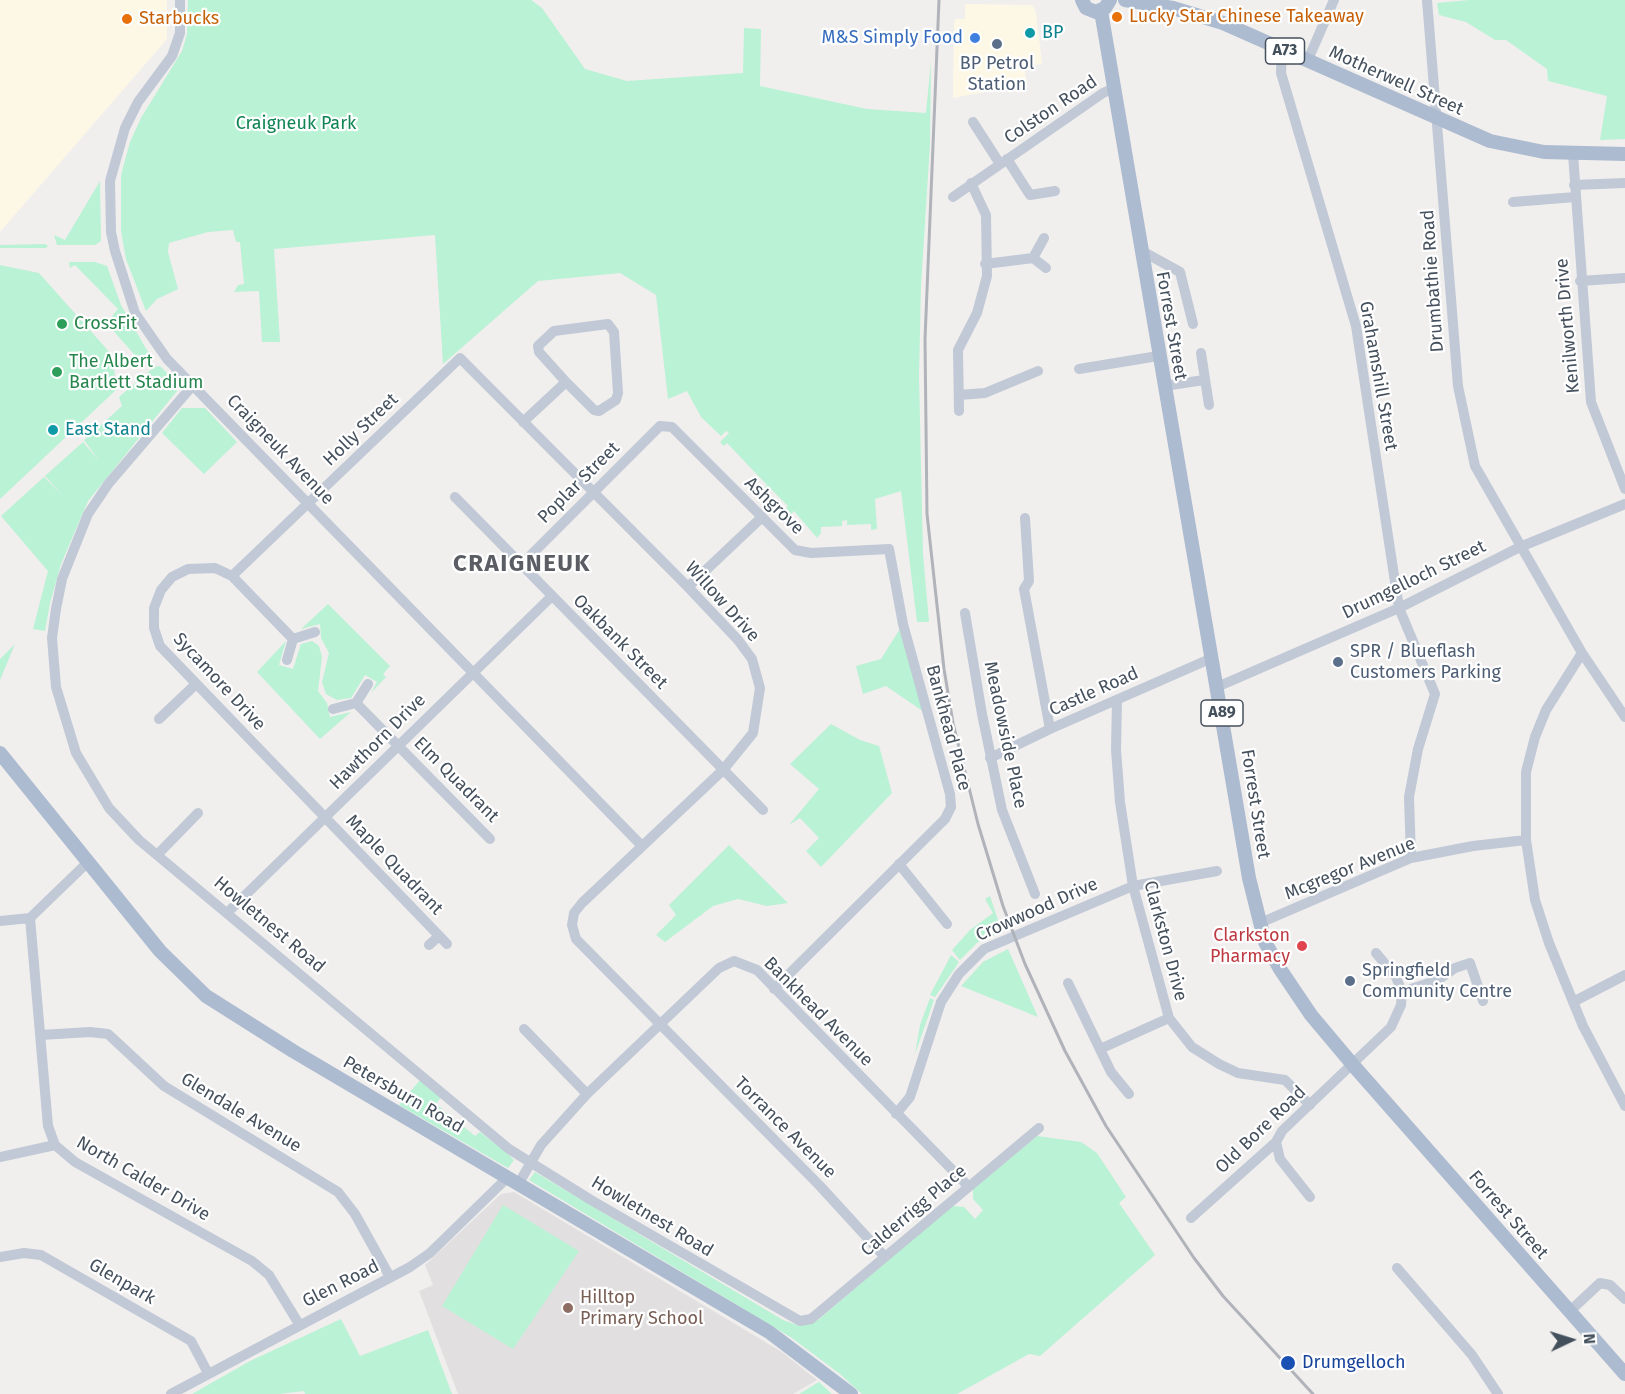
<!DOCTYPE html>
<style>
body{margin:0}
#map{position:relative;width:1625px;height:1394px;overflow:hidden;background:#f1eeee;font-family:"Fira Sans",sans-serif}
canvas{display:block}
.north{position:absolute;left:1541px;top:1310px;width:60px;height:60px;-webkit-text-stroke:4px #fff;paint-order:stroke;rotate:86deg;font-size:16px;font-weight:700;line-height:24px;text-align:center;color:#45505d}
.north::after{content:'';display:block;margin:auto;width:21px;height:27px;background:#45505d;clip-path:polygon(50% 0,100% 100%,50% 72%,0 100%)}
</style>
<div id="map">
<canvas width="1625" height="1394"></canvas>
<div class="north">N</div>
</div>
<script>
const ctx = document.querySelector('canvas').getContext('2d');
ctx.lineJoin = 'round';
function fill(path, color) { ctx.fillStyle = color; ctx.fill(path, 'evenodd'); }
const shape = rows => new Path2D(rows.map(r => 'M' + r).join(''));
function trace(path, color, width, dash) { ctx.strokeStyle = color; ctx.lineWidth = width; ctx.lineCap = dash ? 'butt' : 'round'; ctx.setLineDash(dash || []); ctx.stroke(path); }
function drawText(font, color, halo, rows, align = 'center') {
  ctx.font = font + ' "Fira Sans",sans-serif'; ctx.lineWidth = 4.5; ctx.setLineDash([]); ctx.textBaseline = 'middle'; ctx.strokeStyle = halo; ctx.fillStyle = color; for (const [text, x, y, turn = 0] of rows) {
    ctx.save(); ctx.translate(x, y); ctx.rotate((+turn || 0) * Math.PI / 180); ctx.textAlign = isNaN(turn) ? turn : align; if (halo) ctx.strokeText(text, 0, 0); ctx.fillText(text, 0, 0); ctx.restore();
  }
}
fill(shape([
 [0,0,167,0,167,39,0,232],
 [965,4,1032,5,1036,12,1042,64,1024,67,1027,84,953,98,954,24,955,19,965,19]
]), '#fdf8e6');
fill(shape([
 [514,1192,782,1352,817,1380,793,1394,458,1394,419,1291,433,1285,425,1265,501,1194]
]), '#e2dfe0');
fill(shape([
 [188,0,531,0,542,8,585,69,627,81,743,73,744,28,761,29,760,86,867,109,926,113,931,61,930,144,921,286,919,376,923,554,929,622,917,622,901,491,875,499,877,529,871,530,871,524,847,525,847,520,842,521,842,526,821,527,821,533,817,538,794,511,789,516,784,511,788,506,770,488,762,496,759,493,767,485,727,443,724,446,720,442,729,433,726,431,721,436,701,417,687,391,668,399,656,295,620,273,538,281,443,364,435,235,274,249,280,342,262,342,259,291,234,292,238,285,244,284,240,242,236,242,233,230,208,232,169,243,168,252,178,289,157,299,146,311,126,259,121,231,121,175,130,142,141,118,182,51,187,34],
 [1469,0,1625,0,1625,139,1600,140,1607,96,1548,81,1547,69,1506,40,1495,40,1466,22,1439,15,1437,3],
 [100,181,101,241,95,245,57,245,54,235,65,240],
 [45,244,48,246,46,248,0,248,0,245],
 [69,262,95,262,107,266,121,305,148,352,140,361,110,327,115,321,112,316,118,309,75,265,70,268],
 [0,265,39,273,112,355,117,389,0,499],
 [160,366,177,383,177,391,88,501,61,564,50,603,45,631,33,629,48,571,1,516,44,477,63,496,45,476,83,442,100,462,84,440,122,406,119,397,154,367],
 [182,408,205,408,237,442,204,474,162,433],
 [328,604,390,666,383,674,386,677,371,693,377,682,365,675,351,698,337,700,326,694,322,682,329,653,321,638,320,624,301,629],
 [903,624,927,714,886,686,863,694,856,666,881,659],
 [286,641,279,665,293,669,301,644,312,641,319,646,322,657,318,691,327,703,330,717,351,712,320,739,257,672],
 [15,644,0,680,0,659],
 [831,724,860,740,879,746,892,793,821,867,806,851,819,838,800,818,789,825,819,789,790,764],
 [729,845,788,903,767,906,738,899,713,906,665,942,656,935,676,915,669,905],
 [990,896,1002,932,978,942,960,960,952,950,970,930,993,913,985,899],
 [1008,949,1038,1017,961,986,983,962],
 [951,955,959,962,935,997,930,995],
 [930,998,934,1000,915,1054,920,1025],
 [420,1080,441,1097,436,1104,475,1136,480,1132,507,1153,514,1160,508,1168,399,1105],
 [1037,1136,1081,1142,1097,1153,1126,1197,1119,1203,1155,1255,1040,1356,1029,1354,957,1394,862,1394,840,1374,792,1338,529,1180,535,1172,783,1320,800,1326,818,1320,952,1206,964,1207,975,1219,983,1210,973,1199,973,1189],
 [503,1205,579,1251,513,1349,442,1306],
 [341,1319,360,1356,428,1330,452,1394,305,1394,304,1391,279,1394,192,1394,250,1361],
 [819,1382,832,1394,799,1394]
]), '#b9f2d4');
trace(shape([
 [180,0,180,33,172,56,138,102,125,128,110,181,111,232,115,251,135,313,167,359,641,845],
 [1427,0,1458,386,1475,466,1582,653,1625,717],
 [1282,50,1281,73,1356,326,1399,608,1435,694,1418,749,1409,797,1411,858],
 [1307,62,1334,0],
 [973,122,1000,164],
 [1573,154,1591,402,1625,489],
 [1007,159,1030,195,1055,191],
 [1574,185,1625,183],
 [953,197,1103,93,1114,88],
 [1513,202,1575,197],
 [1140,250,1180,272,1193,324],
 [1033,258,1044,238],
 [985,264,1033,258,1046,268],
 [1580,281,1625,278],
 [608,324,614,332,618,393,616,400,599,411,594,410,566,382,539,352,538,346,554,331,608,324],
 [1201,353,1209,405],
 [1079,369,1158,356],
 [193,385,109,483,88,514,62,579,56,609,52,638,56,687,76,753,109,808,139,840,509,1149,591,1200,800,1321,811,1319,1039,1128],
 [1164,386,1204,380],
 [959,395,985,393,1038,371],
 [959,411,958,350,977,313,987,276,986,215,971,183],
 [523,422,566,382],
 [455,497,763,810],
 [1025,518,1029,581,1024,589,1050,729],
 [522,564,660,426,672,427,795,550,811,553,889,549,903,624,950,794,951,807,945,819,774,989],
 [232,576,460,358,688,587,738,640,752,659,760,688,753,733,723,770,582,903,574,913,572,925,576,939,820,1186,885,1257],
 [688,587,761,518],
 [965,613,982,714,1002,810,1035,894],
 [315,632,293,639,232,576,215,568,188,569,172,577,161,590,154,608,154,628,160,646,447,944],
 [1582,653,1546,710,1535,737,1526,772,1526,840,1535,900,1549,943,1583,1026,1625,1106],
 [287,660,293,639],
 [1217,687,1399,608,1520,547,1625,504],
 [1117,700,1116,750,1120,802,1133,886,1169,1018,1192,1047,1219,1064,1238,1073,1285,1080,1310,1105],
 [356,703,368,684],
 [333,709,356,703,490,839],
 [159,719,196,684],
 [990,758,1050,729,1212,658],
 [158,854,198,813],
 [899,864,947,924],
 [228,912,551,597],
 [30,918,48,1126,55,1145,75,1162,252,1261,269,1275,299,1324],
 [0,921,30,918,88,862],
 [1260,923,1411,858,1473,846,1526,840],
 [429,945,439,936],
 [1068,983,1111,1072,1129,1094],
 [1402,992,1438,980,1455,968,1470,963,1483,1001],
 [1573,1002,1625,975],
 [524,1029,587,1094],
 [41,1035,90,1032,108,1034,164,1086,338,1192,355,1214,390,1277],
 [1100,1049,1169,1018],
 [896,1114,910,1097,941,1002,959,974,984,949,1133,886,1217,871],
 [1276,1142,1280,1159,1310,1197],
 [0,1157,55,1145],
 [519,1183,541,1145,587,1094,719,968,734,961,757,970,968,1186],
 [1191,1218,1276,1142,1282,1131,1391,1027,1401,1005,1402,992,1396,977,1376,953],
 [0,1257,24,1253,41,1255,191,1341,208,1373],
 [1397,1268,1472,1355,1498,1394],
 [1570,1311,1600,1283,1610,1285,1625,1299],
 [171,1394,410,1267,430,1253,508,1177]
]), '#c0c9d5', 10);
trace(shape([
 [1082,0,1086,8,1096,12,1105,8,1110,0],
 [1125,0,1173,8,1223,23,1490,141,1544,152,1625,154],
 [1101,11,1249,878,1265,942,1280,969,1311,1015,1353,1065,1625,1374],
 [0,753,160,951,206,996,293,1051,769,1332,851,1394]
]), '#acbbcf', 14);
trace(shape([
 [939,0,925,339,927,514,944,669,953,723,978,824,1003,906,1025,964,1065,1051,1106,1126,1194,1258,1223,1296,1313,1394]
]), '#b0b3b9', 3);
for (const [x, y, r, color] of [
 [1117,17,6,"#e8710a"],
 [127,19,6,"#e8710a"],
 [1030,33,6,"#0f9aa8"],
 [975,38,6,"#3f7fe0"],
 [997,44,6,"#5c6f8a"],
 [62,324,6,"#2e9e5b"],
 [57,372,6,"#2e9e5b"],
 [53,430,6,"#0f9aa8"],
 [1338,662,6,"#5c6f8a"],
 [1302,946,6,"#e0444e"],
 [1350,981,6,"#5c6f8a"],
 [568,1308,6,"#8d6e63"],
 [1288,1363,8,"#1a4fb4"]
]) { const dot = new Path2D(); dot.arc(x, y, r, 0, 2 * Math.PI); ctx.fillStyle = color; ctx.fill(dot); trace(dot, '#fff', 2); }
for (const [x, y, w] of [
 [1285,51,39],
 [1222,713,42]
]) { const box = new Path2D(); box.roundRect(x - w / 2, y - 13, w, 26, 4.5); ctx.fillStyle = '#fff'; ctx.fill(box); trace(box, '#45505d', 1.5); }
drawText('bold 16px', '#45505d', null, [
 ["A73",1285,51],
 ["A89",1222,713]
]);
drawText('18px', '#c56008', '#fff', [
 ["Lucky Star Chinese Takeaway",1129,17],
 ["Starbucks",139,19]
], 'left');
drawText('18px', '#0d838f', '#fff', [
 ["BP",1042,33],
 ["East Stand",65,430]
], 'left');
drawText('18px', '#366cbe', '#fff', [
 ["M&S Simply Food",963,38]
], 'right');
drawText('18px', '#4e5e75', '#fff', [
 ["BP Petrol",997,64,"center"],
 ["Station",997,85,"center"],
 ["SPR / Blueflash",1350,652],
 ["Customers Parking",1350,673],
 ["Springfield",1362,971],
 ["Community Centre",1362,992]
], 'left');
drawText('18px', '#45505d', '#fff', [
 ["Motherwell Street",1396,81,24],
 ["Colston Road",1051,110,-34],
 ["Drumbathie Road",1433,281,-94],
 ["Forrest Street",1171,326,80],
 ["Kenilworth Drive",1568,326,-95],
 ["Grahamshill Street",1378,376,80],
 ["Holly Street",361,430,-44],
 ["Craigneuk Avenue",280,450,46],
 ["Poplar Street",579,483,-45],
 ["Ashgrove",774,506,44],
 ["Drumgelloch Street",1414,580,-26],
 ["Willow Drive",722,602,48],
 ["Oakbank Street",620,642,45],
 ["Sycamore Drive",219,682,47],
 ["Castle Road",1094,692,-24],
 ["Bankhead Place",948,728,75],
 ["Meadowside Place",1005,735,78],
 ["Hawthorn Drive",378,742,-45],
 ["Elm Quadrant",456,780,45],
 ["Forrest Street",1255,804,81],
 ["Maple Quadrant",394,865,46],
 ["Mcgregor Avenue",1350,869,-22],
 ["Crowwood Drive",1037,910,-24],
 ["Howletnest Road",269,925,40],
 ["Clarkston Drive",1165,941,75],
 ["Bankhead Avenue",818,1012,45],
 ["Petersburn Road",403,1095,30],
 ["Glendale Avenue",241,1113,31],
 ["Torrance Avenue",785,1128,45],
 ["Old Bore Road",1261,1130,-44],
 ["North Calder Drive",143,1179,30],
 ["Calderrigg Place",914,1211,-40],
 ["Forrest Street",1508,1215,49],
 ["Howletnest Road",652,1217,31],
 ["Glenpark",122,1282,30],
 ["Glen Road",341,1284,-27]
]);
drawText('18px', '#108454', '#fff', [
 ["Craigneuk Park",296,124]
]);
drawText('18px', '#27864d', '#fff', [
 ["CrossFit",74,324],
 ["The Albert",69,362],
 ["Bartlett Stadium",69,383]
], 'left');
drawText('18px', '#be3a42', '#fff', [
 ["Clarkston",1290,936],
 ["Pharmacy",1290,957]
], 'right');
drawText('18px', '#785e54', '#fff', [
 ["Hilltop",580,1298],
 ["Primary School",580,1319]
], 'left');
drawText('18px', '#164399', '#fff', [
 ["Drumgelloch",1302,1363]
], 'left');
ctx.letterSpacing = '1.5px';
drawText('bold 24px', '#5a5e64', '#fff', [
 ["CRAIGNEUK",522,564]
]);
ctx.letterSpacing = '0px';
</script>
